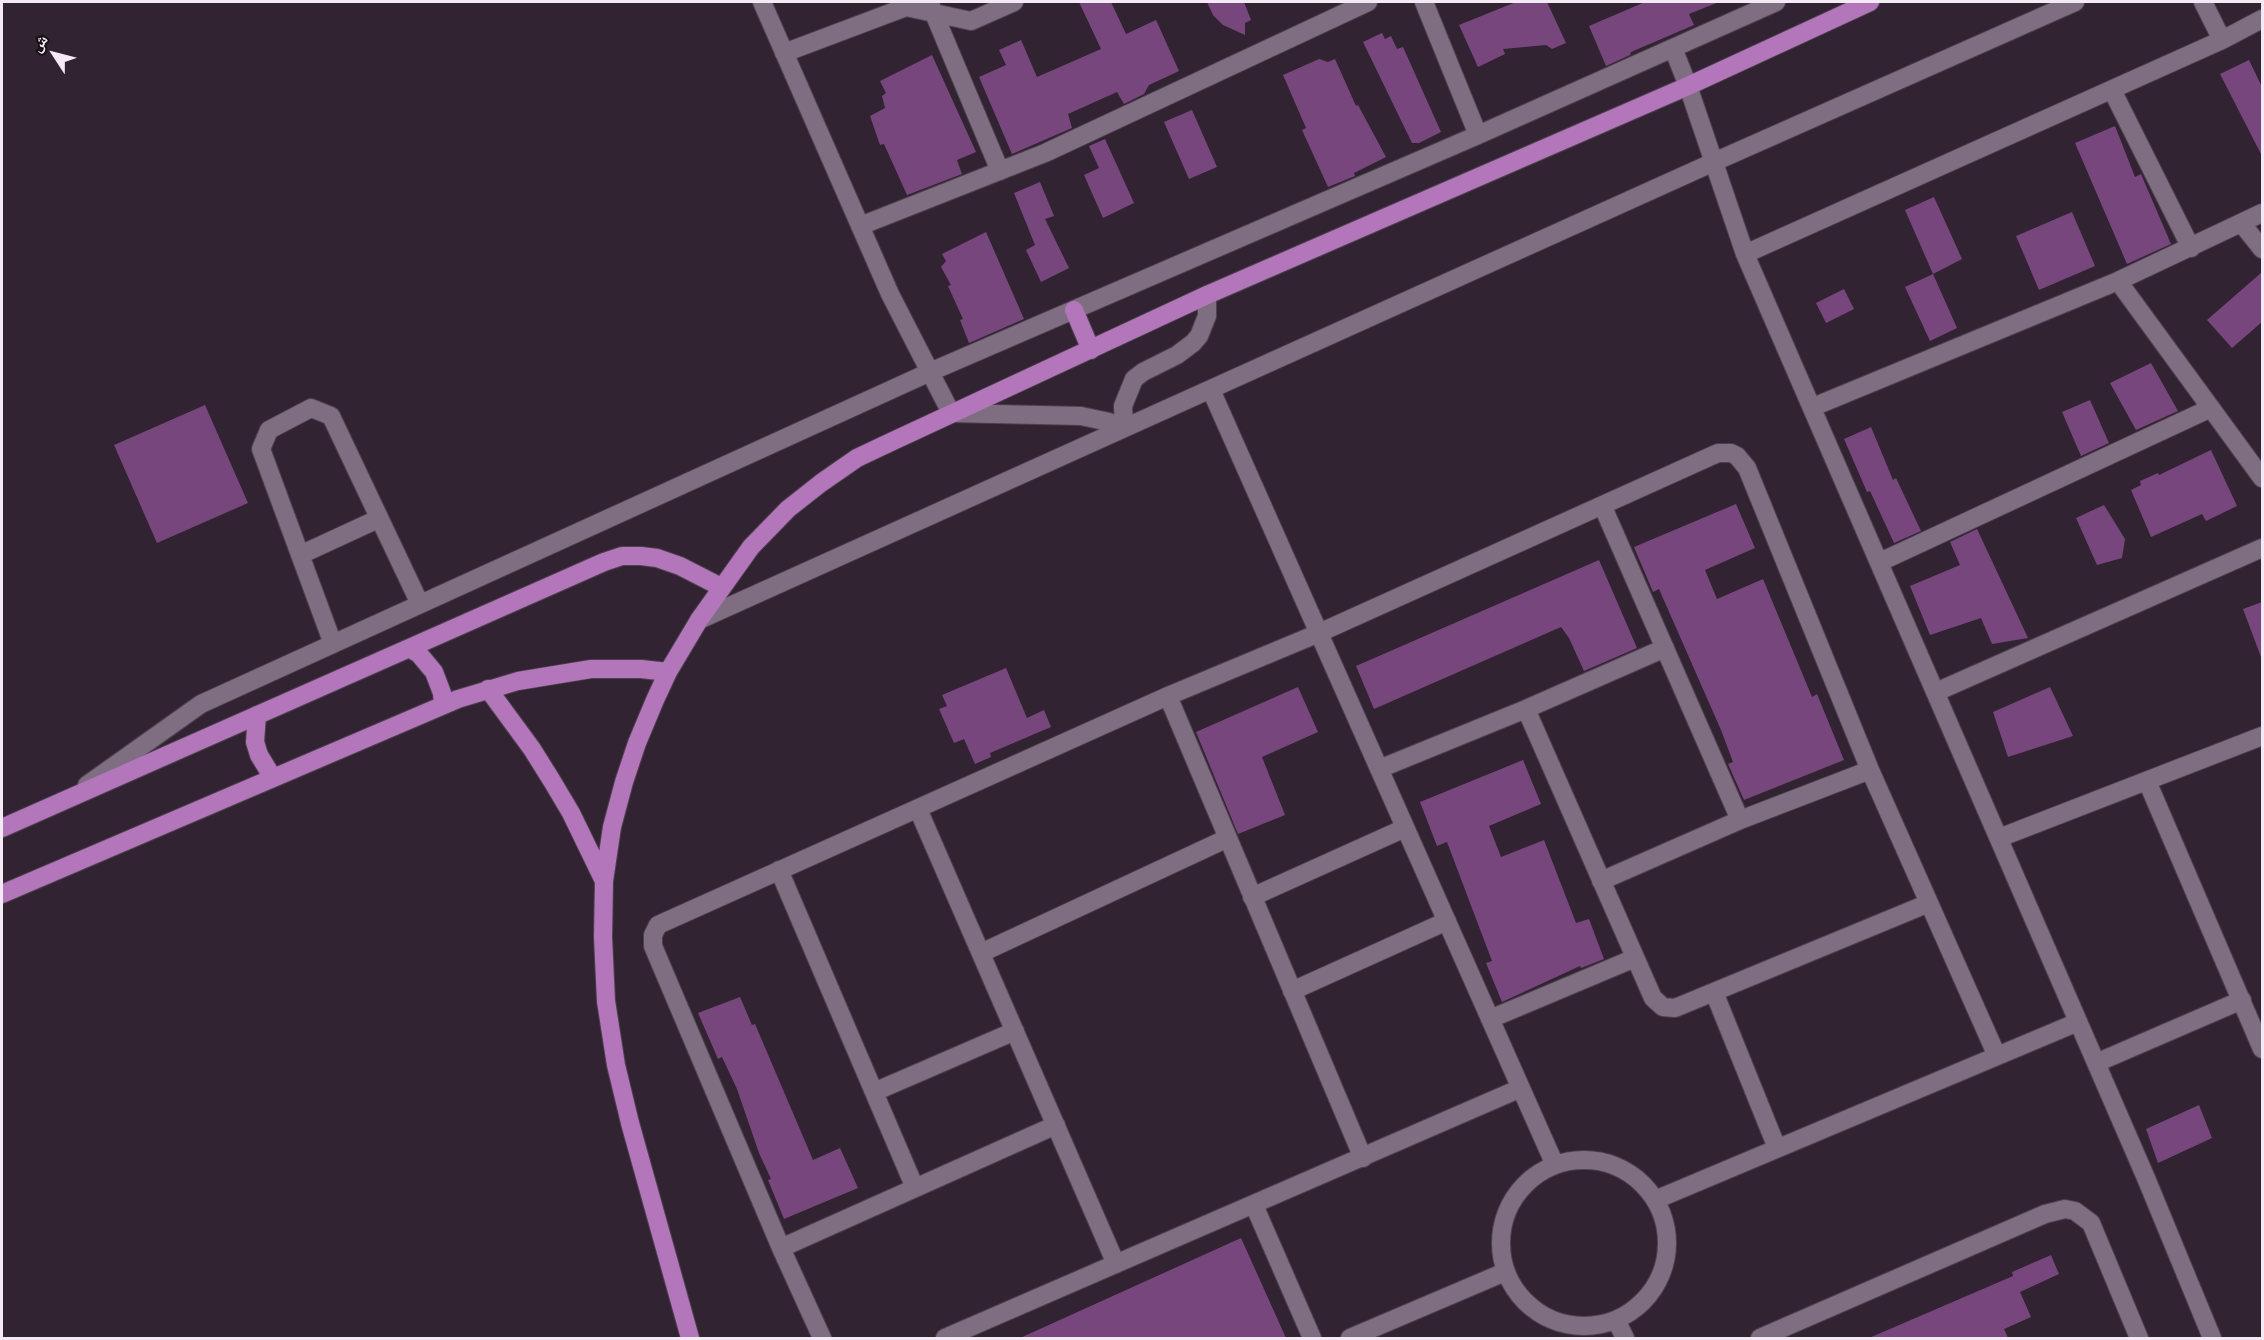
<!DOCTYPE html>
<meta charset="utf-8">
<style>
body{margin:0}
#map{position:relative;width:2264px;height:1340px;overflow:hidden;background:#322333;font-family:Karla,"Noto Naskh Arabic",sans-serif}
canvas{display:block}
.frame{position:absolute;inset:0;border:3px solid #f4eaf5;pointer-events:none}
.north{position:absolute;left:24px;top:24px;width:60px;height:60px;-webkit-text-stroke:4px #160f16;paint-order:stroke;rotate:306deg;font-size:16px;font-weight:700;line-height:24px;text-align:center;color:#f4eaf5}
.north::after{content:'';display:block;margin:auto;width:21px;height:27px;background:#f4eaf5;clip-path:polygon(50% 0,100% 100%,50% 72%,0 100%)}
</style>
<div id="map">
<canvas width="2264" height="1340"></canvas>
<div class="frame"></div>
<div class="north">ش</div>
</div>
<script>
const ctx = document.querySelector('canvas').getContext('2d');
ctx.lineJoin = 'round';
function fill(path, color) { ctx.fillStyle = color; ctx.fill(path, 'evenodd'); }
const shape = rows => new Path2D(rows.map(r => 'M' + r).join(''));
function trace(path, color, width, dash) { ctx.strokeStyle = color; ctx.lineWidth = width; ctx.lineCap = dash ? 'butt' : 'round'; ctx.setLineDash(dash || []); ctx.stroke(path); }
fill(shape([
 [1079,2,1111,2,1126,34,1156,20,1179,71,1149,85,1144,94,1124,104,1117,92,1068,114,1072,128,1012,154,979,77,1006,65,999,50,1021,40,1037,77,1101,49],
 [1207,2,1244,2,1251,20,1245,23,1245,35,1223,25,1213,15],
 [1516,2,1547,2,1566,43,1552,49,1546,45,1503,49,1505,54,1478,67,1459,25],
 [1645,2,1719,2,1689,14,1694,25,1631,52,1630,55,1606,66,1589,26],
 [1382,33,1385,39,1391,36,1397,49,1403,47,1441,132,1419,143,1412,143,1363,42],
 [932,55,976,152,957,160,962,174,907,195,884,144,880,145,870,116,885,108,882,96,886,93,880,81],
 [1319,59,1328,62,1335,59,1356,106,1358,105,1386,157,1354,173,1355,176,1328,187,1302,130,1306,128,1283,75],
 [2249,60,2262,87,2262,156,2220,74],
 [1192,110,1217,167,1189,179,1164,122],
 [2115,126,2135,177,2141,174,2171,244,2127,264,2075,143],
 [1105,139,1134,203,1103,218,1084,175,1099,168,1089,146],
 [1040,182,1054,216,1045,219,1069,268,1041,282,1026,250,1035,245,1014,193],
 [1934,197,1962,259,1933,274,1905,210],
 [2072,212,2095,266,2039,290,2016,236],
 [986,232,1024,319,969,343,960,320,963,319,948,286,951,285,941,267,946,261,942,254],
 [2262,272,2262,322,2232,348,2207,320],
 [1933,274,1957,328,1930,341,1905,287],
 [1844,289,1854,309,1826,323,1816,303],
 [2151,363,2178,411,2136,430,2110,383],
 [2090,400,2109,443,2081,456,2062,412],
 [205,405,248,503,157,543,114,445],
 [1871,427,1893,480,1896,478,1921,531,1894,543,1870,491,1867,492,1844,439],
 [2211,450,2237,506,2206,521,2202,514,2151,537,2131,490,2141,485,2140,481,2158,473,2159,475],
 [1736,504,1755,548,1705,570,1717,599,1763,579,1812,697,1817,694,1844,760,1744,800,1728,764,1733,762,1721,730,1659,589,1653,592,1634,547],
 [2104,505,2125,539,2122,558,2097,565,2076,518],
 [1977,529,2028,638,1992,644,1981,618,1930,635,1910,586,1960,565,1950,542],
 [1599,560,1637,648,1584,671,1569,638,1561,627,1374,709,1356,666],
 [2262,602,2262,657,2261,657,2243,609],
 [1006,668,1027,718,1044,710,1051,727,990,753,991,757,975,764,964,739,954,743,939,709,947,706,942,695],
 [1298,687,1318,732,1262,757,1285,815,1238,834,1196,732],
 [2050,687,2073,736,2008,757,1993,712],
 [1523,760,1541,804,1489,826,1501,857,1544,840,1576,923,1589,919,1604,959,1581,968,1580,966,1502,1002,1486,963,1492,961,1447,842,1437,846,1420,802],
 [740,997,752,1025,755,1024,813,1160,840,1148,858,1188,784,1219,768,1180,771,1179,759,1153,737,1089,722,1057,718,1059,698,1013],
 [2199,1105,2212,1138,2158,1163,2146,1129],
 [1241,1238,1286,1338,1020,1338],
 [2051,1255,2059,1274,2020,1292,2031,1317,2004,1329,2008,1338,1869,1338,2013,1276,2012,1272]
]), '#77467c');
const minor = shape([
 [762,2,890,294,951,413,1081,416,1109,422,1124,428,1123,406,1134,379,1143,372,1177,355,1193,343,1199,336,1207,316,1207,295],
 [1424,2,1478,135],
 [2203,2,2222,40],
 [930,4,1000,171],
 [1673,48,1688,86,1745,254,2146,1178,2212,1338],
 [784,53,906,7,971,21,1014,2],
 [2112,90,2191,248],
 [2242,224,2262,249],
 [860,226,1045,153,1368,2],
 [1745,254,2222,40,2262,19],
 [2118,281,2262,478],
 [1211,390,1555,1165],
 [1813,407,2118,281,2262,213],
 [1603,507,1740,820],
 [300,555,378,519],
 [1880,562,2211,408],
 [699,620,1714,162,2075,2],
 [333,644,261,449,269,430,311,408,331,416,420,604],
 [1936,692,2262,548],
 [1168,696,1363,1158],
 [1526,709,1653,998,1663,1007,1675,1008,1929,903],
 [1379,769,1526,709,1665,648],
 [2147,781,2262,1049],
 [87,785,201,704,930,372,1478,135,1776,2],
 [918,809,1116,1264],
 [1999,838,2262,736],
 [779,870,915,1188],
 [1601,881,1740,820,1870,770],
 [1252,897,1405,828],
 [981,953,1228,838],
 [1292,991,1447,921],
 [1714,992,1777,1148],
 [1490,1019,1635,958],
 [2096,1063,2242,1000],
 [874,1092,1015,1031],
 '1501 1243a83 83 0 1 1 166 0a83 83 0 1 1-166 0Z',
 [1655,1200,2078,1022],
 [1254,1205,1312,1338],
 [781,1248,1056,1125],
 [1616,1320,1625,1338],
 [822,1338,781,1248,653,946,653,935,658,925,1168,696,1319,633,1718,453,1731,453,1737,456,1747,468,1870,770,1997,1056],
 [945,1338,1521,1088],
 [1350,1338,1505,1272],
 [1760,1338,2045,1214,2065,1209,2075,1211,2091,1223,2139,1338]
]);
const major = shape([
 [1074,310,1091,350],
 [409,648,419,654,434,672,442,693,443,705],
 [488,689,532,749,552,781,571,813,604,881],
 [257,715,255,742,259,755,273,778],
 [2,828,604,562,622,556,641,556,657,558,680,566,721,587],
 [2,894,458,699,518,681,591,669,641,669,668,672],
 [690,1338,630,1123,616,1065,606,1001,603,937,604,881,612,827,624,782,637,743,655,700,668,672,699,620,751,547,788,509,821,483,857,458,893,441,1207,295,1688,86,1870,2]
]);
trace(minor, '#4e414f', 20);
trace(major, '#4e414f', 20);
trace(minor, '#7f6e81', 18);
trace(major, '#b376bb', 18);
</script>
